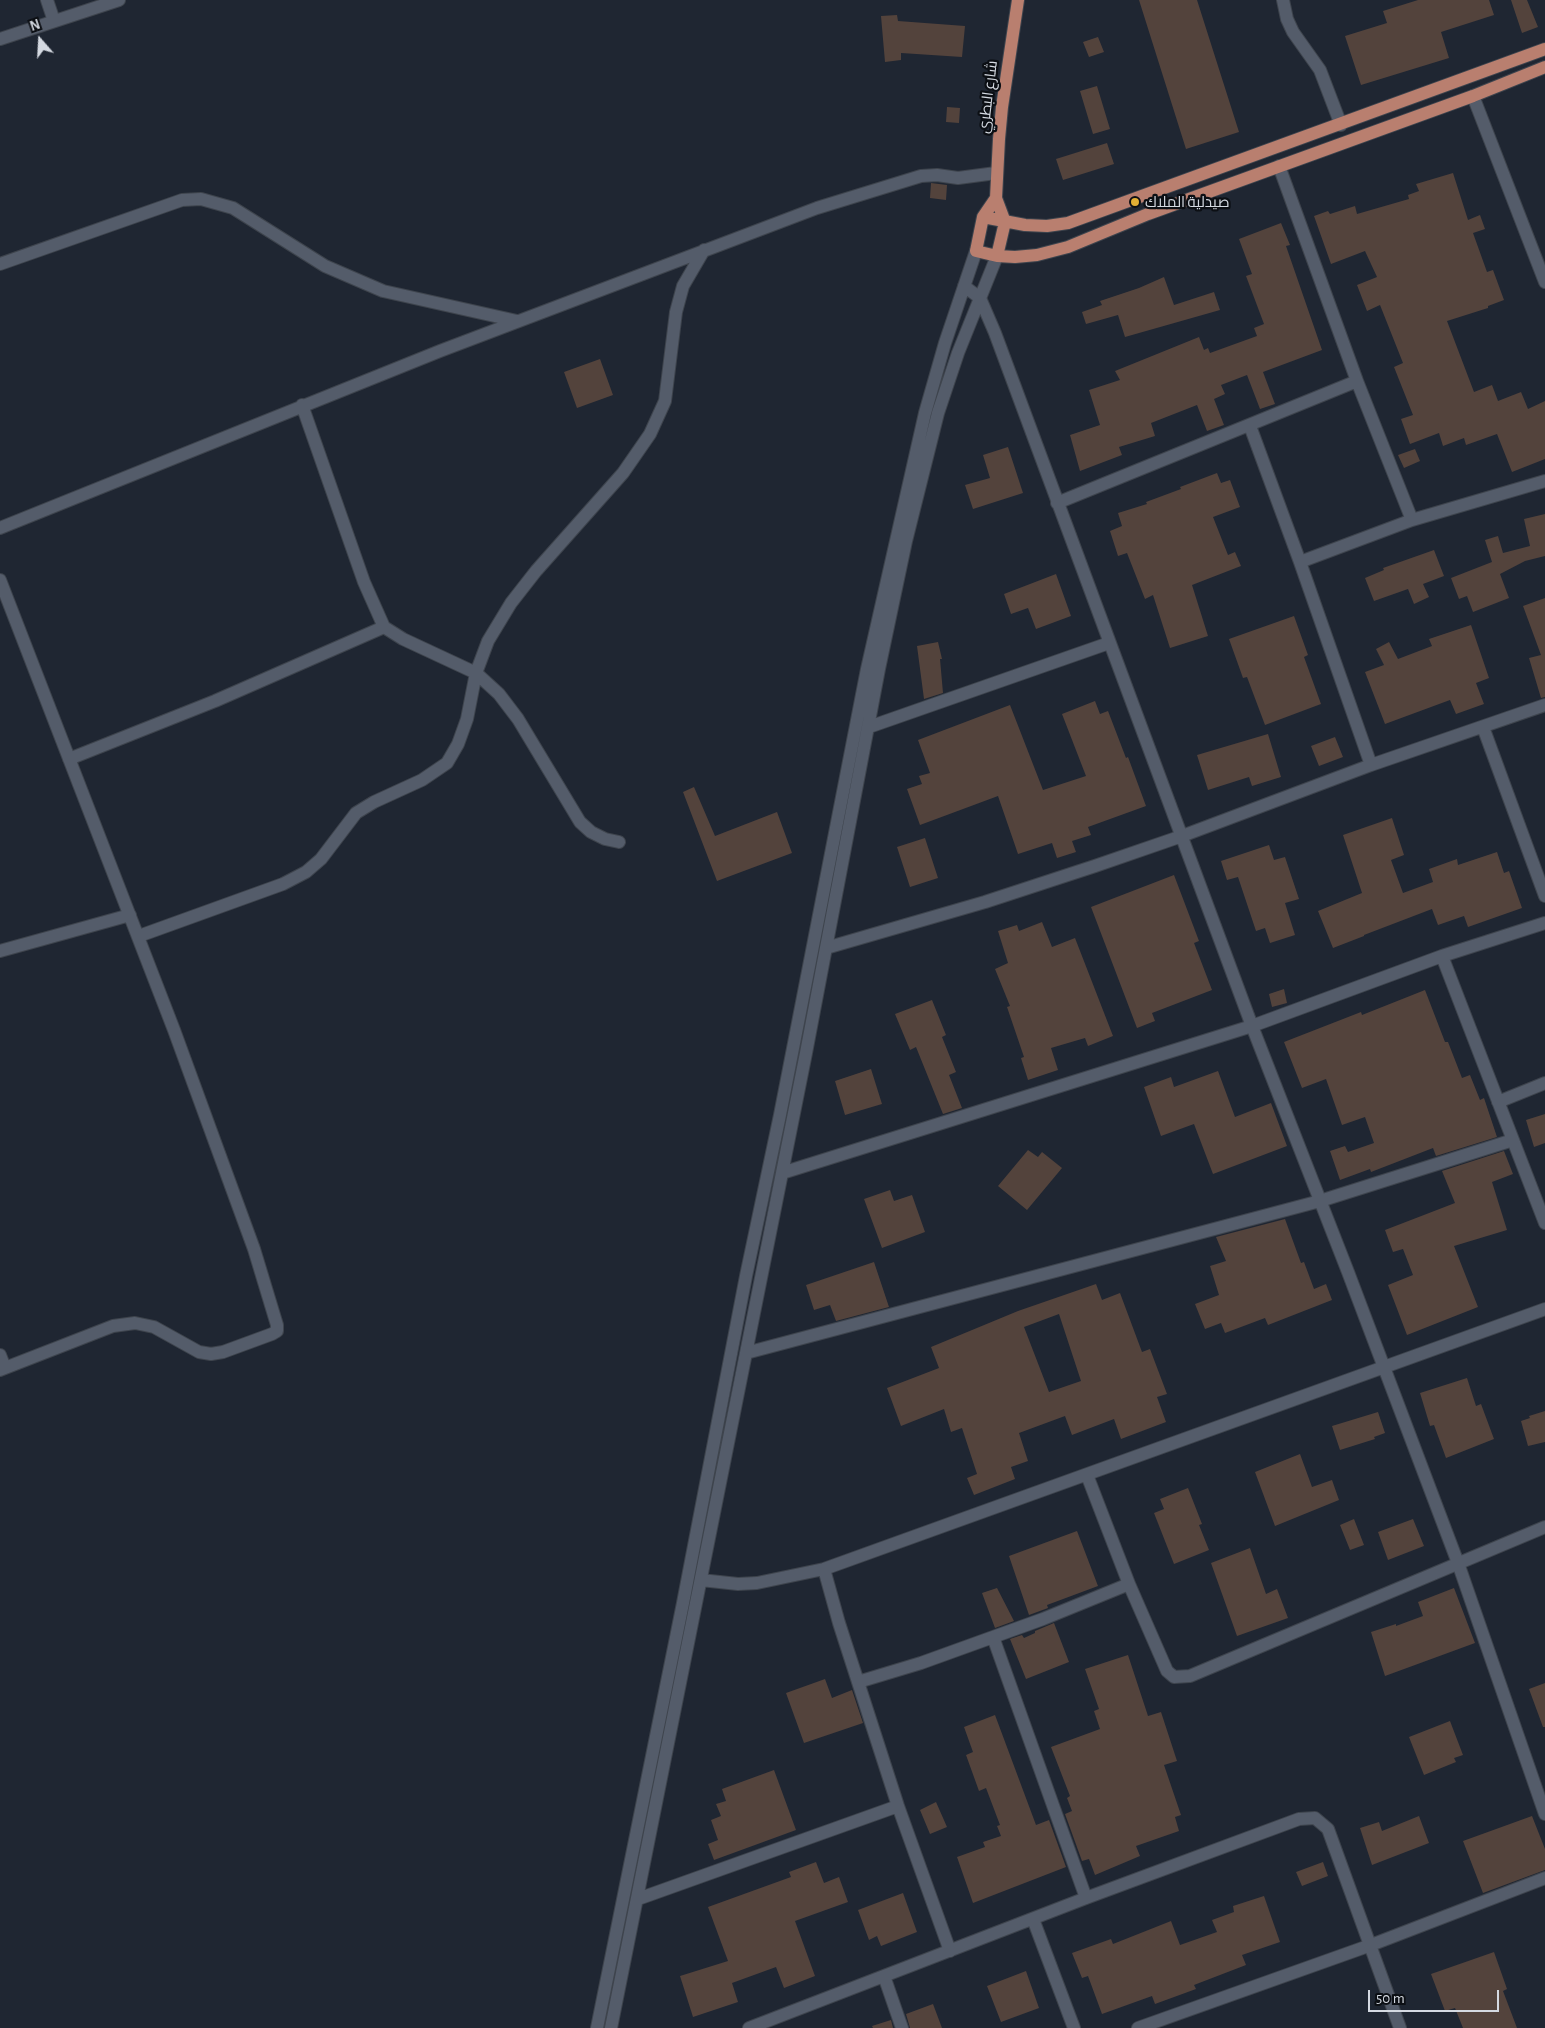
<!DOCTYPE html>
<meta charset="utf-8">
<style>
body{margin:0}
#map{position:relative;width:1545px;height:2028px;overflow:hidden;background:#1f2632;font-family:"Alegreya Sans",sans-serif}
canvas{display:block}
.north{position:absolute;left:15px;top:15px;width:50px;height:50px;-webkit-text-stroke:4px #0c0f14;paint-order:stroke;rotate:341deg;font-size:14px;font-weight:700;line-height:20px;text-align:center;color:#d4d9e1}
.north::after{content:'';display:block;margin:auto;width:18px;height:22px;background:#d4d9e1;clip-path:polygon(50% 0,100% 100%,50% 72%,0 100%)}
.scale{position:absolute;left:1368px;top:1990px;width:131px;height:22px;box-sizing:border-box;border:2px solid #d4d9e1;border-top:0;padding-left:6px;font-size:15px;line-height:18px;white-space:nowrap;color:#d4d9e1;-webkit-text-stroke:4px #0c0f14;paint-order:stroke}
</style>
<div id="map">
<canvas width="1545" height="2028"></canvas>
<div class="north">N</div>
<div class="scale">50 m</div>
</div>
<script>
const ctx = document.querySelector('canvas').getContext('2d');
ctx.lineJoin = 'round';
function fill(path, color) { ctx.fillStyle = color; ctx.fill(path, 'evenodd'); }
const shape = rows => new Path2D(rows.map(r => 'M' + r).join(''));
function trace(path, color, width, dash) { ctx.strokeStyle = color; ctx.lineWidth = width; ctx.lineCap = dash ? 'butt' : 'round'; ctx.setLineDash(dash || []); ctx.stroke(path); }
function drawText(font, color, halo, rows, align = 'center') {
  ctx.font = font + ' "Alegreya Sans",Cairo,sans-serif'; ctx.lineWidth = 4.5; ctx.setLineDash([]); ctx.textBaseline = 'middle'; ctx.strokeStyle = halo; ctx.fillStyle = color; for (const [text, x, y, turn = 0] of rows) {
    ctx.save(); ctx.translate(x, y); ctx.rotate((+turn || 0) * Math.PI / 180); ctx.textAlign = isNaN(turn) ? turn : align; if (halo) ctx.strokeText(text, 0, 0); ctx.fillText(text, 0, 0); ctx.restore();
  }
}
fill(shape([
 [1139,0,1197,0,1239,132,1186,149],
 [1418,0,1489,0,1494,15,1441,32,1449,58,1361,85,1345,36,1387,23,1383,11],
 [1511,0,1527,0,1538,27,1522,33],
 [897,15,898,21,965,26,962,57,901,53,901,60,885,62,881,16],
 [1098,37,1104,52,1089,57,1083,42],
 [1097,86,1110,129,1093,134,1080,91],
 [947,107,960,108,959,123,946,122],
 [1107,143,1114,164,1063,180,1056,159],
 [1453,173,1468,220,1480,215,1485,229,1473,233,1487,272,1493,270,1504,300,1488,306,1488,308,1447,321,1474,392,1492,385,1498,401,1521,392,1528,409,1545,401,1545,459,1512,472,1497,434,1466,445,1464,438,1443,446,1439,433,1410,444,1401,419,1413,415,1394,367,1403,363,1380,305,1367,311,1357,285,1377,277,1365,251,1331,264,1314,216,1328,211,1330,214,1355,206,1357,214,1409,199,1408,195,1419,191,1416,184],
 [931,183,947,185,946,200,930,198],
 [1281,223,1290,245,1286,246,1322,350,1263,372,1275,404,1260,409,1247,375,1221,385,1225,394,1214,399,1224,425,1207,431,1197,405,1151,423,1155,436,1119,447,1122,455,1080,471,1070,435,1100,425,1089,390,1120,380,1115,371,1199,337,1204,350,1208,348,1210,353,1257,336,1254,328,1264,324,1246,276,1252,274,1239,239],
 [1164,277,1174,305,1214,292,1220,310,1125,337,1118,315,1086,324,1082,312,1102,305,1100,301,1139,288],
 [600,359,613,395,577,408,564,372],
 [1008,447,1023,493,973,509,965,485,990,478,983,455],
 [1415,449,1420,461,1404,468,1398,455],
 [1217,473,1221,483,1230,480,1240,507,1213,517,1228,555,1235,552,1241,566,1192,585,1208,636,1170,648,1153,595,1145,599,1127,553,1118,556,1110,531,1122,526,1118,513,1147,504,1146,502,1181,489,1180,487],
 [1545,514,1545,556,1525,561,1500,574,1509,598,1473,612,1467,596,1459,599,1451,578,1492,562,1485,540,1498,536,1503,553,1530,546,1524,519],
 [1434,550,1444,576,1423,584,1429,597,1414,604,1408,589,1374,601,1365,578,1384,570,1383,568],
 [1056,574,1071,616,1036,629,1028,608,1011,614,1004,594],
 [1545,598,1545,697,1541,698,1529,658,1541,655,1523,606],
 [1294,616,1308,655,1304,657,1321,704,1265,725,1247,677,1243,678,1229,639],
 [1471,625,1489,678,1476,683,1484,704,1456,714,1450,700,1385,724,1365,672,1384,665,1376,649,1389,642,1398,659,1432,646,1429,639],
 [938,642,942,659,940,659,943,693,924,699,917,646],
 [1095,701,1100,714,1108,711,1126,758,1128,757,1146,806,1088,827,1091,835,1072,841,1076,852,1057,858,1052,843,1018,854,998,796,920,825,907,789,922,784,919,776,930,773,918,740,1010,705,1043,790,1086,776,1062,714],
 [1268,734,1281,777,1252,786,1249,777,1208,790,1197,755],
 [1335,737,1343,757,1319,766,1311,746],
 [694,787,715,836,777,812,792,853,717,881,683,792],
 [1392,818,1404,855,1391,860,1403,893,1433,882,1429,869,1457,859,1458,865,1497,852,1504,873,1509,871,1522,908,1468,927,1464,916,1438,925,1432,909,1364,935,1364,936,1333,948,1318,911,1362,893,1343,835],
 [925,838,938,878,910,887,897,847],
 [1269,845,1274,860,1285,857,1299,899,1285,903,1295,935,1270,943,1265,928,1256,931,1238,877,1227,880,1221,861],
 [1174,875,1199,941,1194,943,1212,990,1152,1013,1155,1021,1137,1028,1091,907],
 [1042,922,1052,947,1075,938,1113,1036,1088,1046,1085,1038,1051,1048,1058,1070,1028,1080,1021,1058,1024,1057,1007,1007,1010,1006,995,969,1008,963,998,931,1017,925,1019,931],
 [1284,989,1287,1003,1272,1007,1269,994],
 [1425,990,1445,1042,1448,1042,1462,1078,1470,1075,1480,1100,1484,1098,1497,1137,1436,1156,1433,1148,1371,1172,1370,1169,1340,1180,1330,1151,1345,1146,1348,1152,1374,1143,1365,1117,1342,1125,1326,1079,1302,1088,1284,1042,1361,1012,1362,1015],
 [932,1000,946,1035,942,1037,956,1072,949,1075,962,1108,943,1114,916,1047,910,1050,895,1014],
 [871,1069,882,1104,845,1115,835,1081],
 [1218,1071,1235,1117,1271,1103,1287,1146,1213,1174,1194,1124,1161,1136,1144,1087,1171,1077,1174,1087],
 [1545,1114,1545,1143,1534,1147,1526,1120],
 [1028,1150,1038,1157,1042,1152,1062,1168,1027,1210,998,1186],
 [1504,1151,1513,1174,1492,1182,1507,1230,1454,1246,1478,1307,1407,1335,1388,1285,1413,1275,1403,1249,1393,1252,1385,1230,1455,1203,1442,1171],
 [890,1190,894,1201,912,1195,925,1232,882,1248,864,1199],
 [1285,1219,1301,1263,1304,1262,1314,1289,1326,1284,1332,1300,1268,1325,1265,1318,1225,1333,1221,1323,1205,1329,1195,1304,1219,1295,1210,1266,1226,1261,1216,1237],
 [874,1262,889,1307,836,1321,830,1305,814,1310,806,1285],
 [1096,1284,1102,1300,1120,1293,1142,1352,1150,1349,1167,1394,1157,1397,1166,1422,1121,1439,1114,1419,1072,1435,1065,1416,1019,1433,1028,1461,1011,1467,1015,1479,974,1495,967,1478,977,1474,962,1428,951,1432,944,1409,901,1426,887,1388,939,1368,931,1347,1018,1311],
 [1059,1314,1081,1381,1049,1392,1024,1327],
 [1467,1378,1476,1406,1481,1404,1494,1439,1446,1458,1434,1425,1430,1426,1420,1393],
 [1545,1411,1545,1442,1528,1446,1521,1421,1530,1418,1529,1416],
 [1378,1412,1385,1433,1374,1437,1375,1439,1340,1450,1332,1426],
 [1300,1454,1312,1487,1332,1480,1339,1500,1275,1526,1255,1472],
 [1188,1488,1202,1524,1199,1525,1209,1550,1174,1564,1154,1513,1164,1509,1160,1499],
 [1354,1519,1364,1545,1350,1550,1340,1525],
 [1413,1519,1424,1546,1388,1560,1378,1532],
 [1077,1531,1098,1586,1047,1605,1048,1608,1029,1615,1009,1556],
 [1250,1548,1266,1594,1277,1589,1288,1618,1237,1636,1211,1563],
 [997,1588,1014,1621,995,1628,982,1593],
 [1454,1588,1475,1643,1385,1676,1371,1632,1396,1624,1396,1626,1423,1616,1418,1602],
 [1054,1623,1069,1662,1026,1679,1010,1639,1022,1635,1024,1638,1035,1633,1035,1631],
 [1128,1655,1148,1716,1161,1712,1177,1761,1164,1765,1181,1815,1175,1817,1179,1831,1136,1846,1140,1856,1095,1875,1089,1859,1082,1861,1065,1814,1072,1811,1067,1798,1070,1796,1051,1747,1100,1729,1094,1711,1099,1709,1085,1669],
 [825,1679,832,1698,852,1690,863,1723,804,1743,786,1693],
 [1545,1683,1545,1727,1543,1727,1529,1689],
 [995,1715,1036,1825,1049,1820,1066,1867,973,1903,957,1857,985,1847,983,1842,1001,1836,997,1826,1000,1825,986,1788,979,1791,966,1755,973,1752,964,1727],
 [1450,1721,1463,1755,1454,1758,1456,1762,1424,1775,1409,1737],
 [774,1770,796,1830,714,1860,708,1844,718,1840,711,1820,721,1816,716,1804,726,1801,722,1789],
 [936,1802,947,1827,930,1834,920,1810],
 [1419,1816,1429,1843,1372,1865,1360,1828,1379,1822,1382,1831],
 [1532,1816,1545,1849,1545,1870,1483,1893,1463,1841],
 [816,1862,824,1883,839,1877,848,1902,795,1921,815,1976,784,1988,776,1967,732,1983,738,2002,693,2017,680,1976,728,1961,708,1907,791,1877,789,1872],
 [1323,1862,1328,1876,1302,1886,1296,1872],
 [903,1893,917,1932,881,1946,877,1936,869,1940,858,1910],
 [1264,1896,1280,1942,1242,1955,1246,1965,1194,1985,1196,1989,1155,2004,1152,1996,1102,2014,1088,1976,1082,1978,1072,1953,1111,1939,1113,1944,1171,1921,1180,1945,1217,1932,1212,1920,1234,1912,1233,1906],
 [1494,1952,1507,1989,1503,1991,1517,2028,1463,2028,1455,2008,1445,2011,1431,1974],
 [1026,1971,1039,2008,1001,2022,987,1986],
 [933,2004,942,2028,910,2028,906,2014],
 [891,2020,893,2028,873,2028,872,2026]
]), '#53433c');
const minor = shape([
 [47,0,54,21],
 [1283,0,1287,19,1293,32,1320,70,1341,125],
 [0,39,119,0],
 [1473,96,1545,282],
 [1279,166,1357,381,1412,520],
 [0,264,182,200,201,199,233,208,325,266,383,291,517,321],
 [964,286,980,298,995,333,1252,1026,1348,1272,1458,1563,1545,1814],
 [302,405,364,582,384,627,403,639,476,673,499,694,518,719,580,822,591,832,605,839,619,842],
 [1250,426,1300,562,1371,765],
 [1057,503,1357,381],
 [0,528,440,351,817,208,921,176,937,175,958,178,996,173],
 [1300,562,1412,520,1545,481],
 [0,580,174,1030,254,1249,277,1325,277,1331,272,1334,223,1352,211,1354,199,1352,154,1327,135,1323,113,1326,0,1370],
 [869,727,1109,643],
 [1483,727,1545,896],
 [69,759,215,701,384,627],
 [139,936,283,884,306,872,321,859,356,813,374,802,422,780,447,763,458,744,467,719,476,673,488,641,511,603,536,571,623,473,650,434,665,401,676,312,683,286,704,250],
 [826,948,985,902,1095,866,1182,836,1371,765,1545,705],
 [0,951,130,915],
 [1442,956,1545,1223],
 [1498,1102,1545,1083],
 [782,1173,1252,1026,1442,956,1545,923],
 [746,1353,1320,1201,1513,1140],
 [0,1355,5,1368],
 [1087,1475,1129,1584,1167,1671,1174,1677,1190,1676,1545,1527],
 [824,1569,839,1623,898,1806,950,1951],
 [701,1580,738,1584,757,1583,824,1569,1545,1309],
 [993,1637,1086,1898],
 [858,1682,921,1663,1043,1619,1129,1584],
 [638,1899,898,1806],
 [1033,1919,1074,2028],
 [884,1976,902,2028],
 [597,2028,683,1603,746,1276,780,1115,867,669,925,413,945,343,976,251],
 [611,2028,806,1053,879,669,906,541,938,413,958,353,997,256],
 [749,2028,1086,1898,1299,1819,1315,1818,1328,1829,1400,2028],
 [1138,2028,1371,1945,1545,1878]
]);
const major = shape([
 [996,198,983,217,976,251,997,256,1015,257,1037,255,1068,247,1148,214,1473,96,1545,67],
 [983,217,1025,225,1047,226,1068,223,1545,49],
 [997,256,1005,222,996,198,999,139,1002,107,1018,0]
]);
trace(minor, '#3e444d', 14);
trace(major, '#3e444d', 14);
trace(minor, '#545c6a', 12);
trace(major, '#b97f6f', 12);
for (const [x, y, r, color] of [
 [1135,202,5,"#e2af34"]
]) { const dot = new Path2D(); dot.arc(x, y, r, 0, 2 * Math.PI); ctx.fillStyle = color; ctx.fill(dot); trace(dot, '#0c0f14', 2); }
drawText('15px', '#d4d9e1', '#0c0f14', [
 ["شارع البطري",988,97,-83]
]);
drawText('15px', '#d4d9e1', '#0c0f14', [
 ["صيدلية الملاك",1145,202]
], 'left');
</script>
